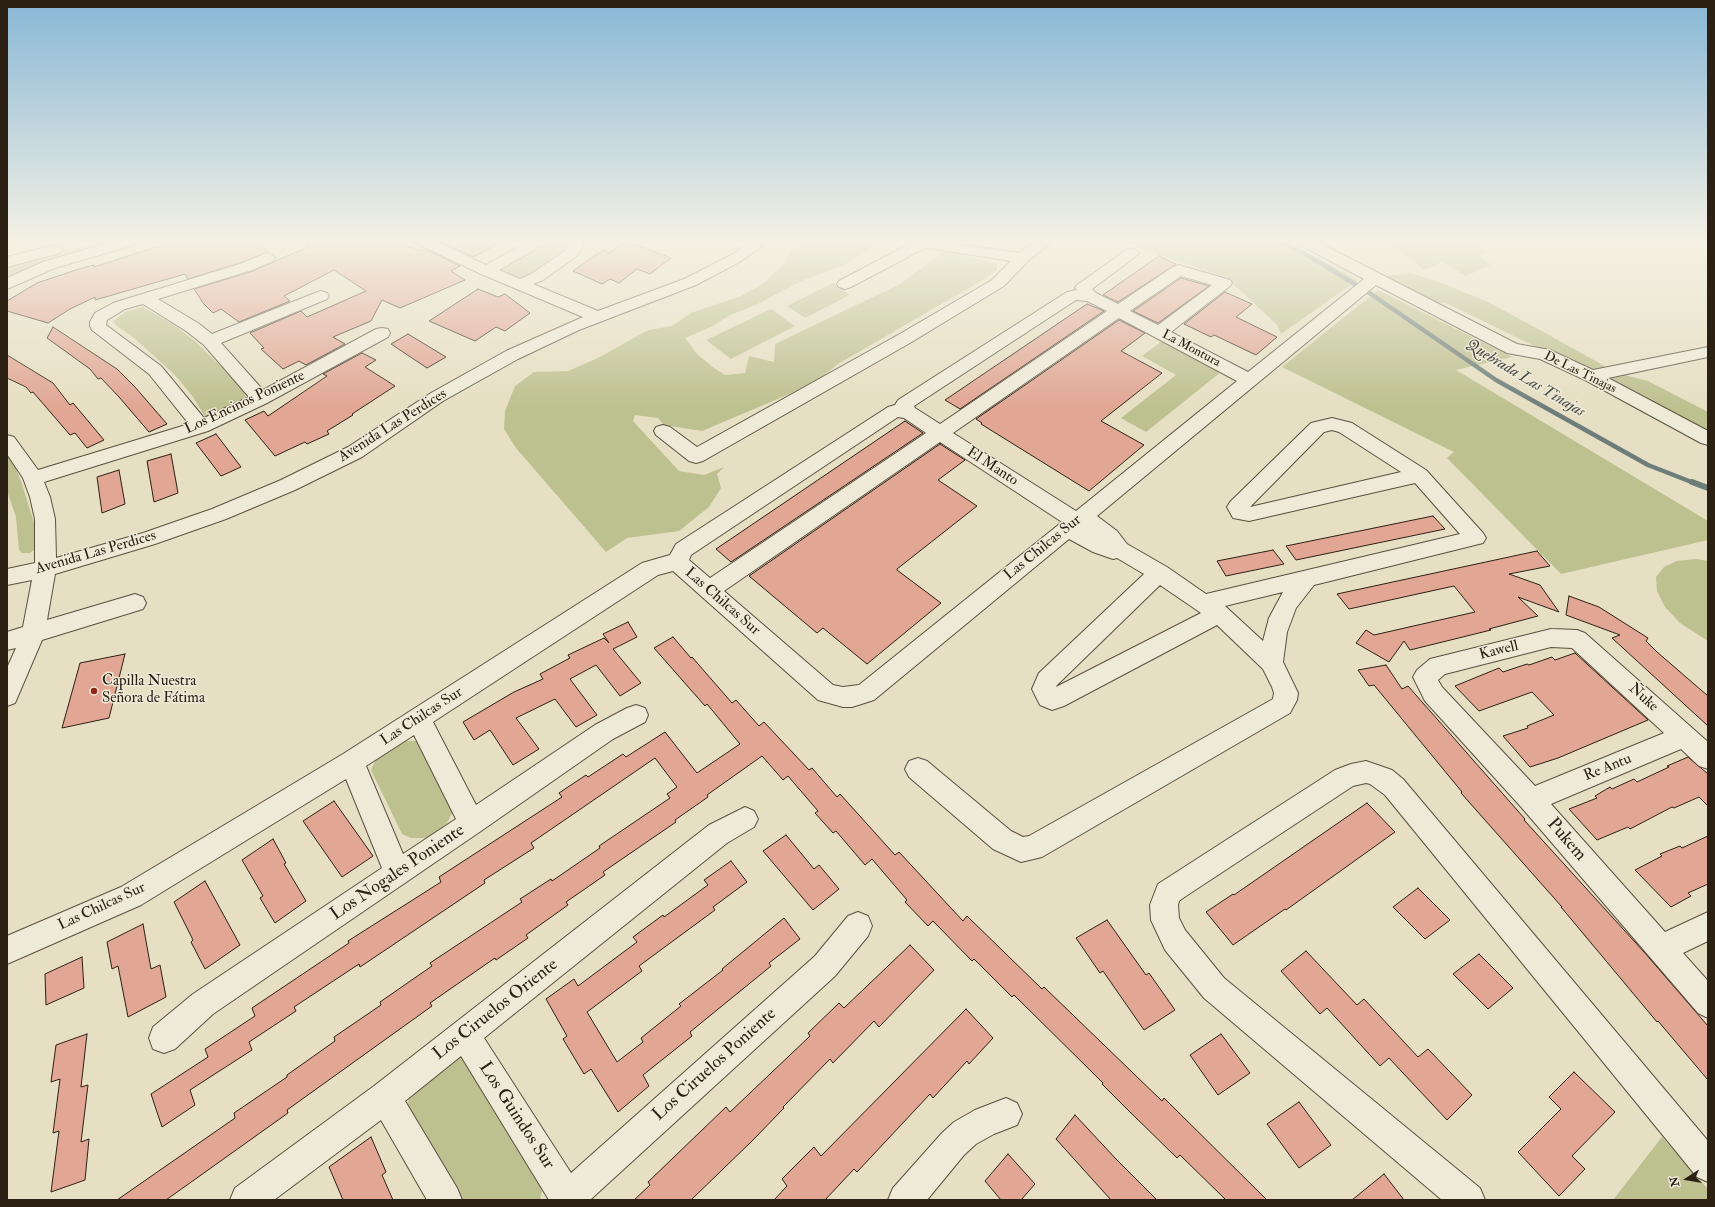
<!DOCTYPE html>
<meta charset="utf-8">
<style>
body{margin:0}
#map{position:relative;width:1715px;height:1207px;overflow:hidden;background:#e7dfc3;font-family:"IM FELL Double Pica",serif}
canvas{display:block}
.frame{position:absolute;inset:0;border:8px solid #2c2015;pointer-events:none}
.north{position:absolute;left:1667px;top:1159px;width:40px;height:40px;-webkit-text-stroke:3px #efead8;paint-order:stroke;rotate:258deg;font-size:11px;font-weight:700;line-height:16px;text-align:center;color:#2c2015}
.north::after{content:'';display:block;margin:auto;width:14px;height:18px;background:#2c2015;clip-path:polygon(50% 0,100% 100%,50% 72%,0 100%)}
</style>
<div id="map">
<canvas width="1715" height="1207"></canvas>
<div class="frame"></div>
<div class="north">N</div>
</div>
<script>
const ctx = document.querySelector('canvas').getContext('2d');
ctx.lineJoin = 'round';
function fill(path, color) { ctx.fillStyle = color; ctx.fill(path, 'evenodd'); }
const shape = rows => new Path2D(rows.map(r => 'M' + r).join(''));
function trace(path, color, width, dash) { ctx.strokeStyle = color; ctx.lineWidth = width; ctx.lineCap = dash ? 'butt' : 'round'; ctx.setLineDash(dash || []); ctx.stroke(path); }
function drawText(font, color, halo, rows, align = 'center') {
  ctx.font = font + ' "IM FELL Double Pica",serif'; ctx.lineWidth = 3; ctx.setLineDash([]); ctx.textBaseline = 'middle'; ctx.strokeStyle = halo; ctx.fillStyle = color; for (const [text, x, y, turn = 0] of rows) {
    ctx.save(); ctx.translate(x, y); ctx.rotate((+turn || 0) * Math.PI / 180); ctx.textAlign = isNaN(turn) ? turn : align; if (halo) ctx.strokeText(text, 0, 0); ctx.fillText(text, 0, 0); ctx.restore();
  }
}
fill(shape([
 [110,239,128,239,105,245,7,279,7,265],
 [809,239,866,239,870,242,871,248,844,265,799,282,756,305,730,315,711,327,685,338,697,354,714,368,725,375,745,373,749,356,774,362,775,344,900,284,945,251,997,264,997,270,983,280,838,364,813,384,702,431,664,425,658,418,635,415,633,421,679,471,704,475,724,467,717,474,721,488,709,507,679,531,627,538,606,552,516,448,504,429,505,411,515,386,534,372,568,371,598,358,648,330,672,326,691,313,741,296,764,283,786,262,791,250],
 [1125,239,1282,239,1358,280,1281,334,1277,325,1240,290,1223,277,1140,248],
 [1385,239,1473,239,1487,253,1480,256,1491,265,1466,276,1442,262,1424,270],
 [558,241,563,241,568,245,566,251,559,256,524,278,518,279,505,274,502,270,504,267,544,246],
 [1411,273,1442,283,1488,302,1540,330,1617,373,1648,381,1708,412,1708,445,1574,373,1563,360,1446,303,1420,302,1385,276],
 [833,283,850,295,805,318,787,306],
 [1378,290,1512,357,1456,370,1708,521,1708,540,1561,574,1447,458,1454,452,1282,367],
 [143,307,174,325,195,341,238,383,246,396,246,402,208,417,204,415,193,397,175,375,133,337,118,327,113,321,125,312],
 [771,309,795,326,731,359,706,340],
 [1162,341,1221,372,1146,432,1121,418,1176,375,1142,356],
 [7,453,14,464,22,484,34,523,37,537,35,549,30,553,22,553,19,550,16,517,7,491],
 [1696,559,1708,561,1708,641,1680,623,1665,607,1657,591,1656,577,1664,567,1677,561],
 [403,741,417,741,420,744,452,806,452,813,447,823,435,833,426,838,411,838,402,834,371,770,377,757],
 [467,1052,543,1186,540,1200,458,1200,411,1114,408,1105,409,1094],
 [1662,1137,1708,1189,1708,1200,1613,1200]
]), '#bdc08f');
trace(shape([
 [1275,239,1304,253,1371,294,1496,380,1648,465,1694,483]
]), '#6d7d79', 4.5);
trace(shape([
 [1692,482,1708,488]
]), '#6d7d79', 6);
const building = shape([
 [189,239,258,239,268,252,240,263,188,279,185,274,95,300,95,297,70,309,48,323,7,311,7,301,37,283,79,269,94,265,94,267,178,240,179,242,189,239],
 [299,239,390,239,421,251,425,249,460,266,451,271,465,280,400,308,382,300,371,321,333,337,345,344,306,365,299,361,283,369,261,349,264,348,250,333,301,311,307,317,366,291,334,270,284,296,290,301,239,322,221,309,213,313,203,303,194,289,253,271,310,246,299,239],
 [443,239,505,239,474,257,439,241,443,239],
 [626,241,671,258,650,274,637,269,619,283,610,279,602,284,573,271,603,250,609,253,626,241],
 [1159,256,1176,264,1118,302,1103,295,1159,256],
 [1181,278,1209,286,1158,323,1133,311,1181,278],
 [478,289,498,297,505,294,530,313,505,331,496,327,475,341,429,321,478,289],
 [1225,292,1252,304,1236,317,1277,337,1256,355,1214,335,1211,337,1184,324,1225,292],
 [1087,304,1104,311,960,409,945,400,1087,304],
 [1119,320,1145,333,1121,351,1162,373,1101,421,1144,445,1089,491,981,424,982,423,976,419,1119,320],
 [53,327,117,369,135,387,167,424,149,432,119,397,101,378,98,379,90,369,47,338,53,327],
 [408,334,446,357,427,368,391,344,408,334],
 [362,353,376,360,365,367,395,386,352,414,353,415,327,431,329,434,307,444,305,442,275,456,245,420,264,411,268,416,327,376,323,374,362,353],
 [7,355,53,383,70,405,73,403,104,440,87,448,75,433,70,435,33,392,31,393,26,387,7,378,7,355],
 [905,421,923,433,731,562,716,549,905,421],
 [216,434,241,467,221,476,196,443,216,434],
 [940,444,965,460,938,480,977,506,897,569,897,570,941,603,867,664,823,628,817,633,749,576,940,444],
 [171,454,178,493,154,502,147,461,171,454],
 [119,470,125,504,102,513,97,477,119,470],
 [1433,516,1445,529,1296,560,1286,546,1433,516],
 [1273,550,1284,564,1226,576,1217,561,1273,550],
 [1537,551,1550,566,1509,574,1540,585,1559,612,1518,597,1538,616,1489,629,1491,630,1410,650,1404,641,1389,662,1356,643,1366,630,1374,635,1475,612,1454,586,1349,609,1337,594,1537,551],
 [1569,596,1599,607,1648,638,1646,641,1657,652,1708,696,1708,726,1612,638,1620,635,1566,615,1569,596],
 [628,622,637,637,613,649,641,683,620,696,596,665,570,679,597,715,576,727,555,699,516,718,539,749,513,765,490,730,474,740,463,722,514,692,543,679,540,674,570,658,568,655,604,638,609,643,603,634,628,622],
 [673,637,691,658,692,657,732,703,736,700,759,726,764,722,809,770,812,768,837,797,840,794,895,855,899,852,963,921,967,916,1042,989,1044,987,1162,1101,1164,1098,1267,1200,1226,1200,1180,1155,1177,1158,1129,1111,1102,1084,1103,1083,1014,995,1012,997,974,959,972,961,933,921,928,926,905,902,907,900,872,859,865,865,836,831,833,833,815,813,818,811,788,776,783,780,762,756,707,795,708,797,675,820,676,822,603,872,605,875,566,902,568,905,526,935,528,938,496,960,495,958,430,1003,432,1006,287,1110,288,1113,166,1200,117,1200,235,1118,234,1113,287,1077,287,1075,335,1041,334,1037,381,1005,380,1002,432,966,430,963,522,902,520,899,551,879,552,881,600,848,599,846,670,798,667,794,677,787,655,758,531,843,534,848,484,880,485,883,360,967,359,964,294,1007,296,1011,249,1042,252,1050,190,1090,195,1105,162,1127,151,1094,208,1057,205,1049,255,1016,252,1008,349,943,348,941,441,882,439,877,562,797,559,793,586,775,588,777,623,754,626,757,665,732,697,773,740,744,707,704,705,706,654,648,673,637],
 [1575,653,1648,720,1558,758,1530,767,1503,736,1528,728,1527,726,1554,715,1532,692,1479,711,1455,686,1499,668,1503,672,1527,664,1529,665,1552,657,1555,660,1575,653],
 [125,654,109,718,62,728,80,663,125,654],
 [1386,665,1402,689,1408,686,1525,819,1524,820,1644,952,1708,1026,1708,1080,1658,1021,1657,1022,1561,907,1562,907,1461,793,1462,792,1374,685,1369,686,1358,670,1386,665],
 [1688,757,1708,774,1708,806,1699,797,1674,808,1672,807,1630,829,1628,827,1597,840,1569,809,1597,798,1595,796,1610,787,1612,789,1634,779,1637,782,1669,767,1667,766,1688,757],
 [334,801,373,856,342,877,303,821,334,801],
 [1367,803,1395,832,1286,910,1285,909,1233,945,1206,912,1233,894,1234,895,1367,803],
 [786,835,814,869,819,865,839,889,813,910,763,851,786,835],
 [1708,836,1708,884,1688,893,1691,896,1671,907,1635,870,1662,856,1660,854,1680,846,1682,848,1708,836],
 [273,839,286,863,284,864,306,901,275,923,260,898,263,896,242,860,273,839],
 [731,861,747,882,713,907,715,910,639,966,642,971,587,1012,617,1062,643,1042,641,1038,681,1006,679,1004,723,970,722,969,784,918,800,939,769,963,771,966,690,1032,692,1036,643,1075,649,1086,618,1112,591,1069,584,1074,563,1039,567,1036,546,999,574,979,578,986,637,942,633,937,663,915,664,917,708,885,704,880,731,861],
 [205,881,240,945,205,969,191,942,193,940,174,902,205,881],
 [1418,888,1450,920,1425,939,1393,907,1418,888],
 [1107,920,1146,975,1149,973,1175,1010,1144,1030,1103,971,1100,973,1076,938,1107,920],
 [143,924,151,969,160,965,166,997,128,1017,118,966,112,969,107,942,143,924],
 [910,945,934,970,879,1027,874,1021,833,1063,830,1059,783,1107,784,1108,752,1141,691,1200,634,1200,650,1185,648,1182,726,1107,730,1112,810,1036,808,1033,839,1003,844,1008,910,945],
 [1306,951,1357,1005,1364,999,1418,1057,1428,1049,1472,1095,1447,1120,1389,1058,1380,1066,1327,1008,1320,1014,1281,971,1306,951],
 [1479,954,1513,988,1488,1009,1453,974,1479,954],
 [82,957,84,988,46,1005,45,974,82,957],
 [966,1009,993,1038,969,1064,967,1061,933,1098,930,1094,857,1172,854,1169,825,1200,774,1200,787,1186,782,1179,814,1147,821,1156,966,1009],
 [87,1034,81,1087,88,1085,81,1142,89,1139,85,1180,51,1192,59,1131,53,1133,60,1079,51,1082,56,1045,87,1034],
 [1221,1034,1250,1073,1218,1095,1190,1055,1221,1034],
 [1574,1072,1615,1112,1572,1156,1585,1169,1559,1196,1518,1152,1561,1109,1549,1097,1574,1072],
 [1299,1102,1331,1145,1299,1168,1267,1124,1299,1102],
 [1075,1115,1116,1159,1157,1200,1111,1200,1056,1139,1075,1115],
 [371,1137,386,1172,382,1175,393,1200,343,1200,329,1167,371,1137],
 [1008,1154,1035,1184,1021,1200,1001,1200,985,1181,1008,1154],
 [1384,1174,1404,1200,1352,1200,1384,1174]
]);
fill(building, '#e1a694');
trace(building, '#2c2015', 1);
const minor = shape([
 [122,239,147,239,144,242,55,268,7,289,7,278,43,262,122,239],
 [411,239,431,239,486,265,532,239,551,239,548,242,499,270,520,279,531,274,566,250,568,244,565,239,581,239,584,244,578,255,543,280,533,284,598,311,684,279,733,254,753,239,771,239,743,260,696,285,579,330,518,359,443,401,362,457,295,490,226,519,155,544,55,574,47,620,135,594,143,597,146,603,143,609,42,640,15,703,7,706,7,668,16,648,7,650,7,632,23,627,32,580,7,585,7,569,35,563,35,519,30,497,23,478,7,454,7,435,14,437,38,470,189,424,149,374,92,330,90,326,90,322,95,313,113,303,240,264,267,253,273,255,275,258,273,261,252,270,158,299,198,323,212,334,315,293,321,291,327,293,329,296,327,299,221,343,263,390,376,329,382,328,388,329,390,333,388,337,267,403,208,431,44,482,50,497,55,519,56,558,143,533,212,509,281,480,348,447,431,393,506,351,583,317,481,274,414,242,411,239],
 [143,304,186,331,204,345,249,397,204,418,161,366,106,325,107,320,125,309,143,304],
 [925,239,1019,253,1037,239,1055,239,1028,261,1004,286,910,343,703,461,696,463,689,461,656,435,654,431,656,427,663,425,670,427,697,447,898,335,992,280,1011,261,928,248,923,249,851,287,845,289,839,287,837,284,839,281,913,242,925,239],
 [1292,239,1312,239,1517,344,1550,350,1593,370,1708,347,1708,357,1608,378,1708,431,1708,445,1701,443,1585,380,1540,359,1507,353,1376,285,1097,516,1117,531,1127,544,1167,567,1206,594,1460,534,1415,483,1249,521,1233,518,1227,507,1230,502,1311,423,1332,418,1352,423,1426,470,1483,533,1486,538,1483,543,1314,585,1296,608,1287,632,1283,662,1298,693,1297,700,1290,713,1042,857,1021,862,993,849,909,777,905,769,909,761,918,758,927,761,1011,831,1023,837,1029,836,1273,699,1274,693,1272,687,1263,669,1217,625,1064,706,1052,710,1040,705,1032,689,1039,673,1144,574,1117,558,1113,559,1093,552,1069,539,874,700,852,707,843,707,818,700,673,571,658,575,433,722,476,805,595,725,627,708,636,705,645,708,648,715,645,722,613,739,481,831,213,1014,175,1049,164,1053,153,1049,149,1038,153,1027,193,994,382,868,346,779,141,905,7,964,7,936,121,887,343,754,642,563,670,555,676,544,888,407,895,405,898,400,1067,292,1077,290,1075,288,1077,285,1126,250,1131,248,1136,250,1139,253,1136,256,1092,289,1096,293,1118,304,1173,267,1179,265,1230,280,1232,283,1230,286,1171,332,1248,372,1364,279,1295,242,1292,239],
 [1181,276,1212,285,1158,325,1130,311,1181,276],
 [1076,300,1087,301,1107,311,940,424,915,408,914,406,1076,300],
 [1119,318,1237,381,1076,511,953,433,1119,318],
 [898,417,904,418,926,433,710,578,689,560,691,555,898,417],
 [1332,430,1339,432,1401,472,1250,507,1324,432,1332,430],
 [940,442,1062,522,859,685,843,687,833,685,724,591,940,442],
 [1160,585,1201,613,1056,687,1057,685,1160,585],
 [1283,592,1269,618,1263,641,1225,606,1283,592],
 [414,735,456,819,403,854,366,766,414,735],
 [55,245,60,247,63,250,60,253,7,267,7,257,55,245],
 [1551,629,1577,630,1585,633,1708,742,1708,769,1699,766,1681,749,1551,804,1665,932,1708,912,1708,941,1683,953,1708,981,1708,1018,1698,1013,1522,808,1425,701,1413,677,1417,670,1430,659,1551,629],
 [1551,647,1572,648,1664,733,1535,786,1442,687,1438,680,1445,674,1551,647],
 [1366,761,1392,770,1403,779,1708,1141,1708,1182,1697,1177,1385,795,1370,784,1366,783,1353,786,1183,898,1179,901,1178,905,1179,918,1185,930,1224,978,1480,1188,1485,1200,1442,1200,1204,998,1165,950,1151,920,1150,905,1158,884,1335,770,1351,764,1366,761],
 [745,807,754,811,758,819,754,827,727,843,484,1038,571,1173,815,956,848,916,858,912,868,916,872,926,868,936,835,976,590,1200,549,1200,461,1056,405,1101,457,1188,462,1200,427,1200,381,1120,274,1200,230,1200,235,1188,374,1086,709,825,745,807],
 [1006,1098,1017,1103,1022,1114,1017,1125,994,1134,976,1144,964,1155,927,1200,888,1200,893,1188,942,1133,954,1122,975,1110,1006,1098]
]);
trace(minor, '#5b5040', 2);
fill(minor, '#efead8');
const sky = ctx.createLinearGradient(0, 0, 0, 408);
sky.addColorStop(0, '#88b7d6');
sky.addColorStop(0.59, '#f4f1e4');
sky.addColorStop(1, '#f4f1e400');
ctx.fillStyle = sky;
ctx.fillRect(0, 0, 1715, 408);
for (const [x, y, r, color] of [
 [94,691,4,"#8f2418"]
]) { const dot = new Path2D(); dot.arc(x, y, r, 0, 2 * Math.PI); ctx.fillStyle = color; ctx.fill(dot); trace(dot, '#efead8', 1.5); }
drawText('13px', '#2c2015', '#efead8', [
 ["La Montura",1191,349,28],
 ["De Las Tinajas",1580,373,26]
]);
drawText('15px', '#2c2015', '#efead8', [
 ["Los Encinos Poniente",245,403,-25],
 ["Avenida Las Perdices",393,426,-32],
 ["El Manto",992,467,33],
 ["Las Chilcas Sur",1043,548,-39],
 ["Avenida Las Perdices",96,553,-16],
 ["Las Chilcas Sur",722,602,41],
 ["Kawell",1499,651,-14],
 ["Ñuke",1643,698,42],
 ["Las Chilcas Sur",422,717,-33],
 ["Re Antu",1608,768,-22],
 ["Las Chilcas Sur",102,907,-25]
]);
drawText('15px', '#2c2015', '#efead8', [
 ["Capilla Nuestra",102,682],
 ["Señora de Fátima",102,699]
], 'left');
drawText('italic 16px', '#4c4e47', '#efead8', [
 ["Quebrada Las Tinajas",1525,379,31]
]);
drawText('18px', '#2c2015', '#efead8', [
 ["Pukem",1566,840,49],
 ["Los Nogales Poniente",398,873,-34],
 ["Los Ciruelos Oriente",496,1010,-38],
 ["Los Ciruelos Poniente",715,1065,-42],
 ["Los Guindos Sur",516,1116,57]
]);
</script>
